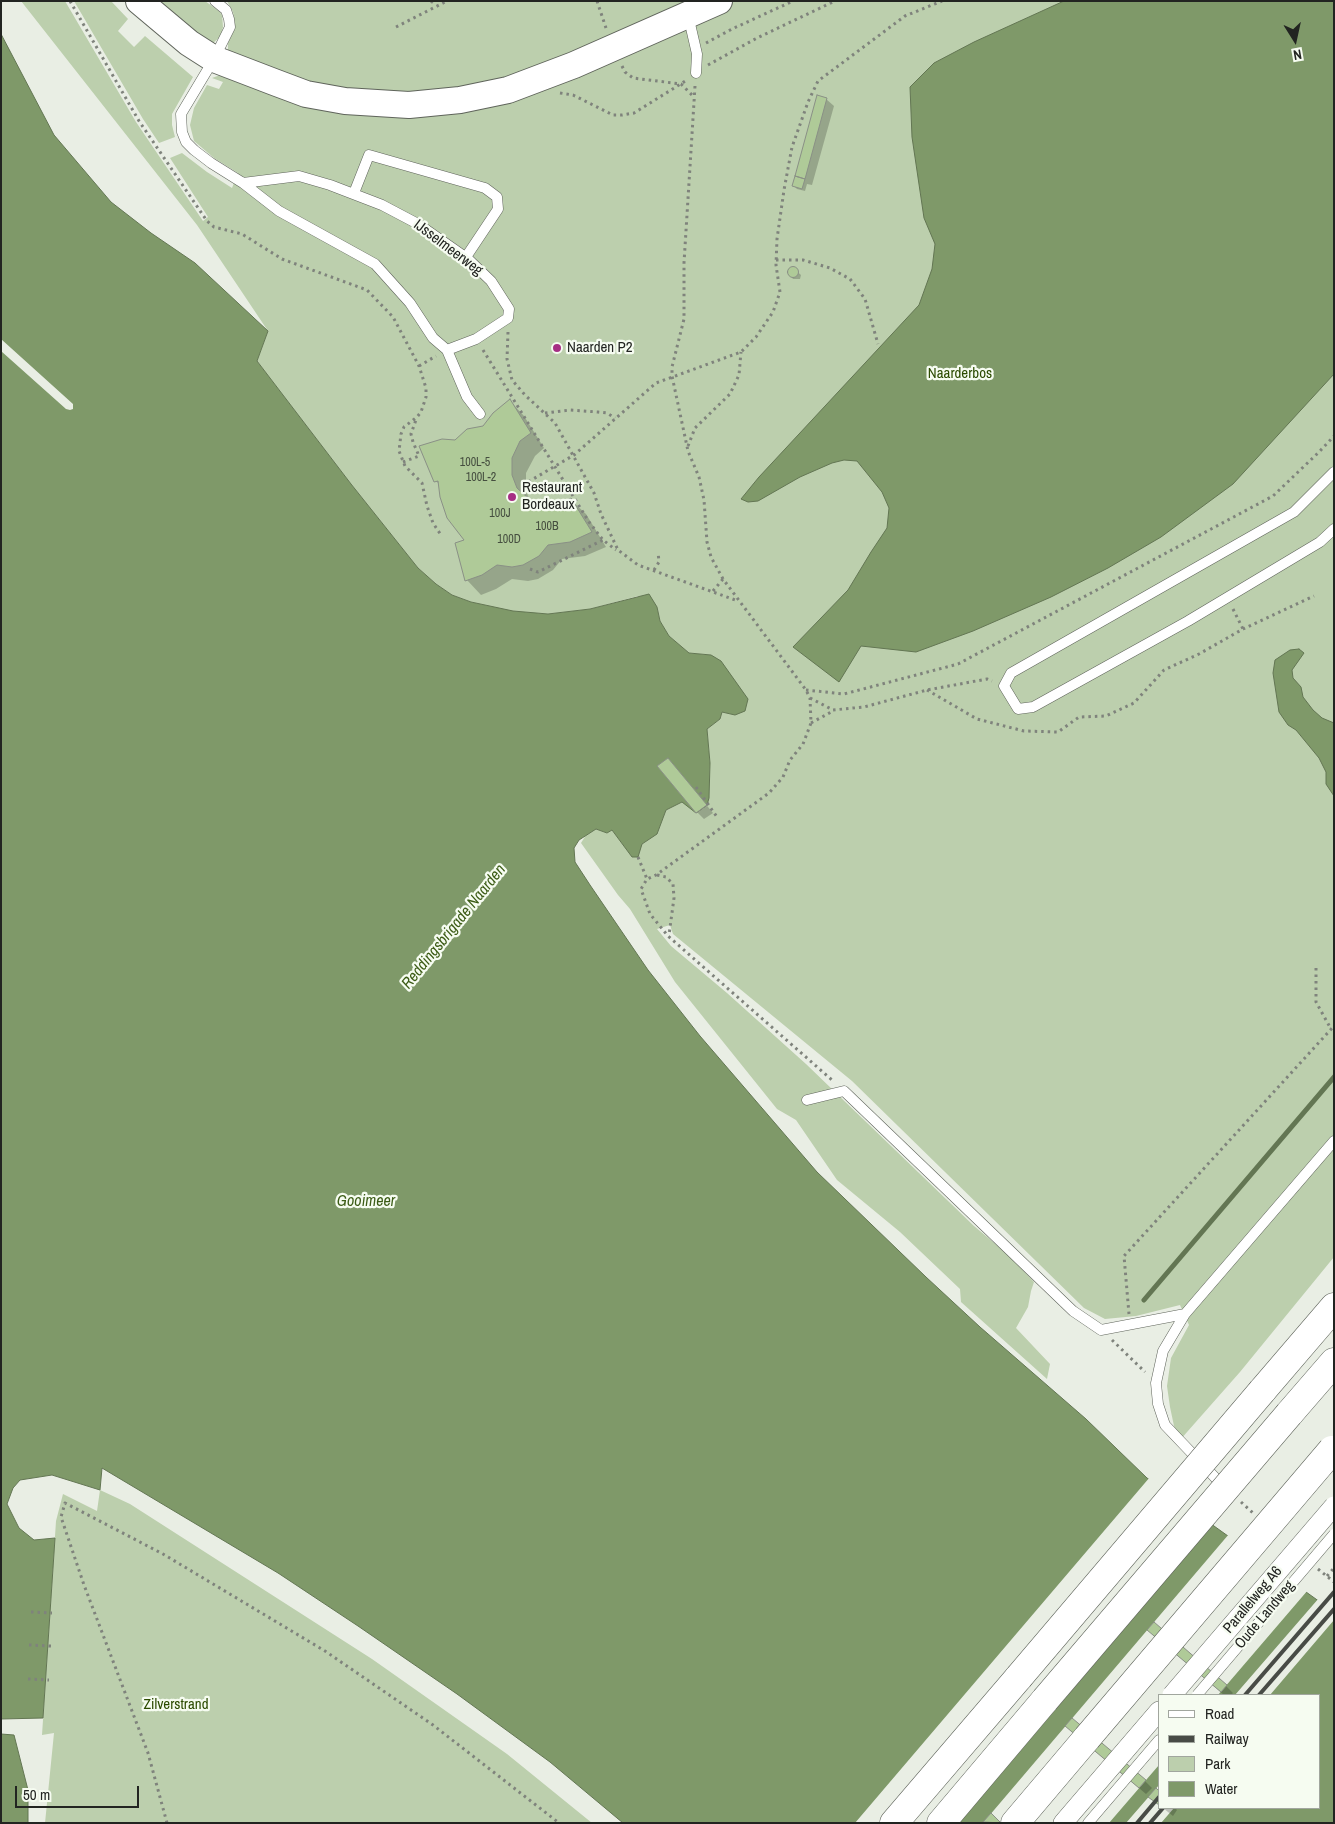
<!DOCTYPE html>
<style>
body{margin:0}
#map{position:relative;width:1335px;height:1824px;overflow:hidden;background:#e9eee4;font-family:"Archivo Narrow",sans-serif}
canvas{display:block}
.frame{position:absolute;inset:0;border:2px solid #222421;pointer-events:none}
.legend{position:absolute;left:1158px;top:1694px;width:162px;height:115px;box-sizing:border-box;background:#f6fcf1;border:1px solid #a1a69e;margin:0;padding:6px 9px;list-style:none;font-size:15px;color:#222421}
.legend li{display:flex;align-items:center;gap:10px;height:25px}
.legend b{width:25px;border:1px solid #a1a69e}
.north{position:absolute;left:1270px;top:15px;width:50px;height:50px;-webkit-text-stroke:4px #f6fcf1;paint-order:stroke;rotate:170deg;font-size:14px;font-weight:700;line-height:20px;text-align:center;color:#222421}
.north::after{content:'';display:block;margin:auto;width:18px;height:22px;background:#222421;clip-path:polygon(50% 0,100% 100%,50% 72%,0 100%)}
.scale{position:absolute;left:15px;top:1786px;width:124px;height:22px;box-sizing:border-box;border:2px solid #222421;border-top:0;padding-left:6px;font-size:15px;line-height:18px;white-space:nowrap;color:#222421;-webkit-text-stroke:4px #f6fcf1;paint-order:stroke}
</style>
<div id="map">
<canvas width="1335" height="1824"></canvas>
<div class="frame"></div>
<ul class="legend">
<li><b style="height:6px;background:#fff"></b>Road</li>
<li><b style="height:6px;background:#484b46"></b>Railway</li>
<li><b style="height:14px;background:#bccfad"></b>Park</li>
<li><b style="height:14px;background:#7f9969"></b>Water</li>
</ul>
<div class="north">N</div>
<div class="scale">50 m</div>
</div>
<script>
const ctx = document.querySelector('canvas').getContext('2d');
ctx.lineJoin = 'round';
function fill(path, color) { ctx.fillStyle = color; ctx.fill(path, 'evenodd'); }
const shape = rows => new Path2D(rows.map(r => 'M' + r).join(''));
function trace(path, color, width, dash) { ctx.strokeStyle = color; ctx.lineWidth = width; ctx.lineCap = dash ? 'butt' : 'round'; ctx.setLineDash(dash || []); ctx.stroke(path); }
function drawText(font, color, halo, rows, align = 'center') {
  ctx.font = font + ' "Archivo Narrow",sans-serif'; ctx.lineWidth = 4.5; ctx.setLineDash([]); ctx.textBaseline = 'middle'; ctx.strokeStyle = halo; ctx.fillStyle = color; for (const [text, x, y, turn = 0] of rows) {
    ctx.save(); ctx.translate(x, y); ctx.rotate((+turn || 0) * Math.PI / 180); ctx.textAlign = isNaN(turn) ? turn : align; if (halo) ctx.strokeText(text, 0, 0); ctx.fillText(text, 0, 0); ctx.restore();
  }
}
fill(shape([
 [21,1,65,1,136,122,203,221,208,217,170,158,182,153,207,172,232,188,238,173,214,158,194,141,190,125,194,108,207,85,219,89,223,82,212,78,223,74,228,52,228,43,235,26,233,12,227,1,1334,1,1334,1257,1240,1372,1180,1440,1174,1426,1170,1407,1167,1386,1171,1358,1189,1325,1180,1305,1136,1316,1105,1319,1084,1308,852,1081,673,934,670,925,657,929,671,946,727,993,806,1064,974,1226,1011,1257,1034,1282,1031,1291,1028,1307,1016,1328,1050,1364,1047,1379,961,1302,960,1289,900,1232,837,1180,796,1120,777,1109,675,982,630,909,618,895,581,843,586,835,596,829,607,833,612,830,632,856,642,844,657,833,666,810,682,802,709,798,710,763,707,729,720,719,722,712,735,714,711,655,689,653,680,646,669,636,660,621,657,607,638,596,590,609,548,614,513,612,471,602,452,595,436,584,418,568,351,484,257,361,268,331,197,225],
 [74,1,111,1,128,19,118,31,134,47,145,36,193,77,172,114,172,125,175,137,159,143,143,119],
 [152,1,205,1,219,11,222,15,223,27,221,36,212,44],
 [100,1490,130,1504,372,1659,507,1754,592,1823,45,1823,54,1733,42,1735,56,1521,63,1494,97,1511]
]), '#bccfad');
const water = shape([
 [1064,1,1334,1,1334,374,1233,484,1161,537,1108,568,1051,597,973,631,916,652,861,646,839,682,793,647,848,590,871,552,887,528,889,508,882,492,857,461,844,460,832,463,800,477,758,501,748,502,741,499,759,477,919,305,932,269,935,244,924,218,912,137,910,87,934,63,974,42,1064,1],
 [1,34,54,135,111,202,151,233,195,263,268,331,257,361,351,484,418,568,436,584,452,595,471,602,513,611,548,614,590,609,649,594,657,607,660,621,669,636,689,653,711,655,721,661,748,699,745,711,735,715,722,712,720,719,707,729,710,763,709,798,707,805,696,813,682,802,666,810,657,834,642,844,638,857,632,857,612,830,607,833,596,829,579,840,574,848,575,862,590,885,648,970,700,1036,817,1172,926,1277,980,1327,1086,1419,1147,1478,1334,1612,1334,1823,623,1823,550,1762,457,1694,358,1626,278,1573,102,1468,100,1490,52,1475,20,1480,13,1488,7,1504,19,1528,34,1540,55,1538,43,1718,1,1719,1,34],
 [1159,1695,1319,1695,1319,1808,1159,1808,1159,1695],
 [1299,649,1304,653,1292,670,1293,678,1301,687,1303,697,1313,710,1322,718,1334,723,1334,796,1326,784,1326,772,1319,758,1296,730,1288,725,1279,712,1273,673,1275,660,1290,650,1299,649],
 [1,1734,14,1735,28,1790,28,1823,1,1823,1,1734]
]);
fill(water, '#7f9969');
trace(water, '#637653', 1);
fill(shape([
 [1,339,73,404,73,409,70,410,66,409,1,351],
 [1150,1477,1214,1523,959,1823,855,1823],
 [1229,1534,1308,1590,1218,1695,1159,1695,1159,1765,1109,1823,983,1823],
 [1319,1598,1334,1608,1334,1620,1270,1695,1235,1695],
 [1159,1785,1159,1808,1174,1808,1161,1823,1126,1823]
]), '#e9eee4');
fill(shape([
 [826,99,834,106,812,185,807,184,805,191,797,189,794,186],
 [793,268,801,275,800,279,793,279,790,275,789,273,790,269],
 [510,401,524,416,544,448,535,456,526,473,526,491,530,501,544,506,560,505,571,500,586,514,606,547,585,556,562,559,553,570,538,579,528,581,512,579,496,589,481,595,467,580,466,541,440,485,436,481,456,441,484,427],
 [674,766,713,813,704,819,697,812],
 [1154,1624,1226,1686,1233,1693,1231,1695,1224,1695,1156,1637],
 [1074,1733,1145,1781,1152,1788,1146,1794],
 [1163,1808,1175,1808,1177,1810,1173,1816]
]), '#0003');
trace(shape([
 [1144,1300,1334,1077]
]), '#637653', 5);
const building = shape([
 [817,95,827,98,805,179,795,176,817,95],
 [795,176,805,179,802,189,792,186,795,176],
 '787.5 272a5.5 5.5 0 1 1 11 0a5.5 5.5 0 1 1-11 0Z',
 [510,399,531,433,520,441,512,458,512,475,517,488,528,498,544,505,560,504,571,498,592,532,570,542,548,545,539,556,523,565,512,567,497,565,482,575,465,581,455,543,464,540,447,518,440,497,438,481,434,482,419,446,442,439,455,440,467,429,483,426,493,413,510,399],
 [668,758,707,805,696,813,657,766,668,758],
 [1154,1622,1227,1685,1221,1692,1147,1630,1154,1622],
 [1072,1718,1146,1780,1139,1788,1065,1726,1072,1718],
 [1156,1788,1159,1791,1159,1805,1148,1797,1156,1788],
 [991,1813,1001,1823,983,1822,991,1813]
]);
fill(building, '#afca98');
trace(building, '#8a9086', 1);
const lane = shape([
 [215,1,226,10,229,19,230,27,214,59,181,114,182,132,186,142,194,150,211,163,243,183],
 [688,15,697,54,696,73],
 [354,193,369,155,485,188,497,197,498,209,466,257],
 [447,350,476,339,508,318,509,309,491,281,468,259,418,224,382,205,330,185,299,176,243,183,279,211,375,264,410,303,433,338,447,350,467,397,480,414],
 [1334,472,1294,512,1011,673,1004,686,1018,709,1033,707,1188,621,1320,542,1334,529],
 [807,1100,844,1091,1073,1311,1101,1330,1185,1314],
 [1225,1488,1165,1425,1158,1404,1156,1383,1163,1351,1185,1314,1334,1141],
 [1088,1823,1159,1740]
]);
const street = shape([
 [1063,1823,1159,1711]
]);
const secondary = shape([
 [139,1,189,43,214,59,274,82,306,94,345,101,409,105,460,100,508,90,574,65,719,1]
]);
const highway = shape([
 [1262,1391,1334,1307],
 [1289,1414,1334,1362],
 [894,1823,1019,1677],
 [941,1823,1045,1700],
 [1015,1823,1087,1738]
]);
trace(lane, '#5f645b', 11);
trace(street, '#5f645b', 20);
trace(secondary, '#5f645b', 28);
trace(highway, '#5f645b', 29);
trace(shape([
 [70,1,139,121,207,221,214,227,242,234,282,259,367,290,393,317,419,366,426,388,426,397,421,412,417,417,404,427,401,434,399,451,405,466,422,483,427,506,433,523,441,535],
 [431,1,436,5],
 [597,1,606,28],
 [396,27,447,1],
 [706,43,732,29,793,1],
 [708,65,757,38,835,1],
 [622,66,625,72,633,78,681,84,694,97],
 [695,86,684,263,684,319,672,367,672,376,688,451,699,477,704,500,707,542,711,557,723,579,806,690,810,698,811,723,803,744,790,760,783,777,769,793,656,875,647,879,641,889,650,914,668,936,832,1080],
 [560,93,573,95,613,115,622,115,634,113,642,108,687,80],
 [776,260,803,260,830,268,850,279,865,299,878,344],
 [508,332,507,359,512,380,525,395,555,423,594,493,601,514,618,550,638,565,738,601],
 [483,350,589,522,603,540,616,550],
 [419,366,436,356],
 [545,413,570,410,598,412,607,413,615,418],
 [688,446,695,428,730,394,739,375,741,352],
 [403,462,419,456,413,442,411,434,417,417],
 [523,485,574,455,656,383,741,352,756,337,773,312,780,292,776,265,777,239,784,190,792,147,808,102,818,81,905,16,942,1],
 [530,569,538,572,603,540],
 [654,570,659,562,658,552],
 [713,591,723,579],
 [1233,609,1243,629],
 [806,690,844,694,958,664,1273,496,1319,452,1334,436],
 [927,690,977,719,1024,731,1058,732,1079,717,1106,716,1134,703,1164,670,1199,654,1243,629,1314,596],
 [810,698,833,710,864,707,927,690,987,679,992,681],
 [811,723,833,711],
 [696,787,717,817],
 [638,857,647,879],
 [657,875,666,877,673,884,674,898,669,935],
 [1316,968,1316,1002,1331,1029],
 [1129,1314,1124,1256,1334,1026],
 [1112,1340,1145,1372],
 [1241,1502,1253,1513],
 [1318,1569,1334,1582],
 [1327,1576,1334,1568],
 [31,1612,52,1613],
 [29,1645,51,1646],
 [28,1679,49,1680],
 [167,1823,148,1753,84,1585,61,1517,65,1503,163,1554,325,1651,433,1725,559,1823]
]), '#7f837c', 3, [2.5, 4]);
trace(lane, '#fff', 10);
trace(street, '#fff', 19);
trace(secondary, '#fff', 26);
trace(highway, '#fff', 28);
trace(shape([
 [1245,1695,1334,1592],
 [1259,1695,1334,1609],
 [1137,1823,1159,1797],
 [1150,1823,1163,1808]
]), '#484b46', 4);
const laneBridge = shape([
 [1197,1695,1334,1534]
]);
const streetBridge = shape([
 [1172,1695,1334,1506]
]);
const highwayBridge = shape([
 [1019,1677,1262,1391],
 [1045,1700,1289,1414],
 [1087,1738,1332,1450]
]);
trace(laneBridge, '#5f645b', 11, []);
trace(streetBridge, '#5f645b', 20, []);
trace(highwayBridge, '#5f645b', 29, []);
trace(laneBridge, '#fff', 10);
trace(streetBridge, '#fff', 19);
trace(highwayBridge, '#fff', 28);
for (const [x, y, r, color] of [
 [557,348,5,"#a62e84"],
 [512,497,5,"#a62e84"]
]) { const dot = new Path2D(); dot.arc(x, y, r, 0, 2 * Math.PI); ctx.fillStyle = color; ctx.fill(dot); trace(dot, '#f6fcf1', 2); }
drawText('12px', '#454e3f', null, [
 ["100L-5",475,463],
 ["100L-2",481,478],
 ["100J",500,514],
 ["100B",547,527],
 ["100D",509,540]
]);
drawText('15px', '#222421', '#f6fcf1', [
 ["IJsselmeerweg",448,248,37],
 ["Parallelweg A6",1253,1600,-50],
 ["Oude Landweg",1265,1615,-50]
]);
drawText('15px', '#222421', '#f6fcf1', [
 ["Naarden P2",567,348],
 ["Restaurant",522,488],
 ["Bordeaux",522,505]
], 'left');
drawText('15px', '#2b4b00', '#f6fcf1', [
 ["Naarderbos",960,374],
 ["Zilverstrand",176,1705]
]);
drawText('italic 16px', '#3c5c16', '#f6fcf1', [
 ["Reddingsbrigade Naarden",454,927,-51],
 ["Gooimeer",366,1202]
]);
</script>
